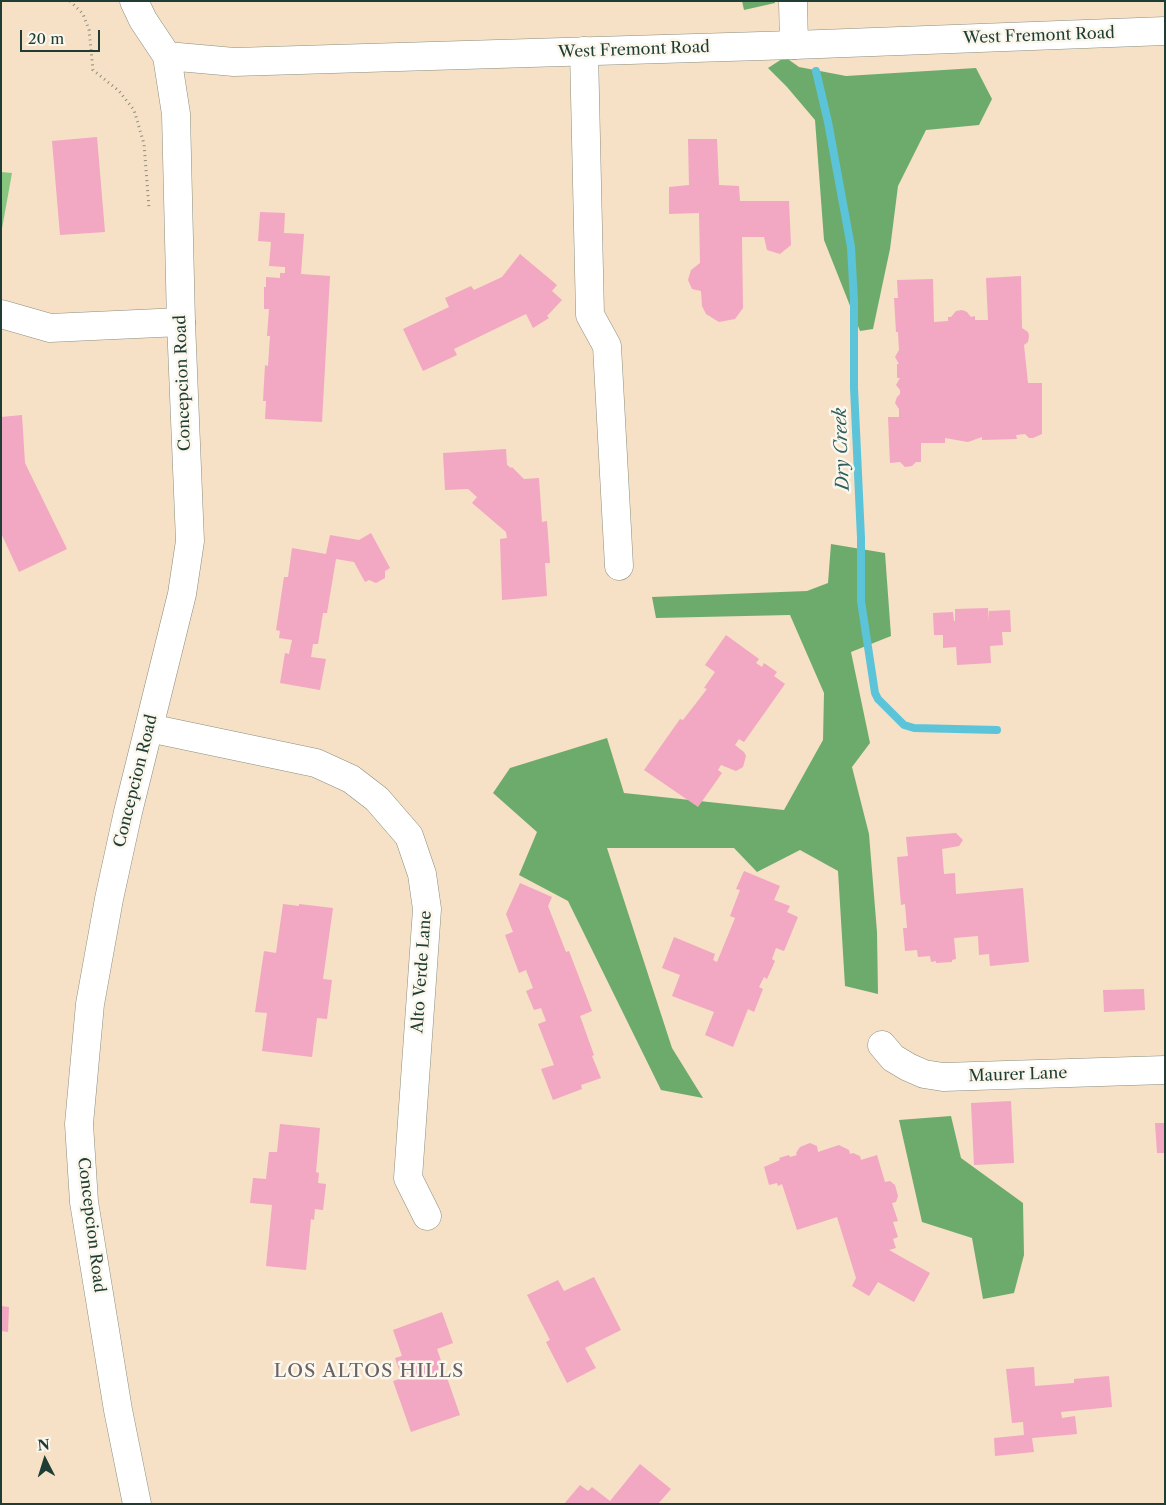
<!DOCTYPE html>
<style>
body{margin:0}
#map{position:relative;width:1166px;height:1505px;overflow:hidden;background:#f6e0c6;font-family:"Libre Caslon Text",serif}
canvas{display:block}
.frame{position:absolute;inset:0;border:2px solid #1f3d34;pointer-events:none}
.north{position:absolute;left:20px;top:1435px;width:50px;height:50px;-webkit-text-stroke:4px #fbf7ec;paint-order:stroke;rotate:355deg;font-size:14px;font-weight:700;line-height:20px;text-align:center;color:#1f3d34}
.north::after{content:'';display:block;margin:auto;width:18px;height:22px;background:#1f3d34;clip-path:polygon(50% 0,100% 100%,50% 72%,0 100%)}
.scale{position:absolute;left:20px;top:30px;width:80px;height:22px;box-sizing:border-box;border:2px solid #1f3d34;border-top:0;padding-left:6px;font-size:15px;line-height:18px;white-space:nowrap;color:#1f3d34;-webkit-text-stroke:4px #fbf7ec;paint-order:stroke}
</style>
<div id="map">
<canvas width="1166" height="1505"></canvas>
<div class="frame"></div>
<div class="north">N</div>
<div class="scale">20 m</div>
</div>
<script>
const ctx = document.querySelector('canvas').getContext('2d');
ctx.lineJoin = 'round';
function fill(path, color) { ctx.fillStyle = color; ctx.fill(path, 'evenodd'); }
const shape = rows => new Path2D(rows.map(r => 'M' + r).join(''));
function trace(path, color, width, dash) { ctx.strokeStyle = color; ctx.lineWidth = width; ctx.lineCap = dash ? 'butt' : 'round'; ctx.setLineDash(dash || []); ctx.stroke(path); }
function drawText(font, color, halo, rows, align = 'center') {
  ctx.font = font + ' "Libre Caslon Text",serif'; ctx.lineWidth = 5; ctx.setLineDash([]); ctx.textBaseline = 'middle'; ctx.strokeStyle = halo; ctx.fillStyle = color; for (const [text, x, y, turn = 0] of rows) {
    ctx.save(); ctx.translate(x, y); ctx.rotate((+turn || 0) * Math.PI / 180); ctx.textAlign = isNaN(turn) ? turn : align; if (halo) ctx.strokeText(text, 0, 0); ctx.fillText(text, 0, 0); ctx.restore();
  }
}
fill(shape([
 [1,172,12,173,1,234]
]), '#87c67e');
fill(shape([
 [742,1,775,1,775,3,744,10],
 [785,57,799,67,846,76,976,68,992,99,979,125,926,130,898,186,890,249,873,329,860,331,824,240,815,120,787,87,768,68],
 [831,544,885,553,891,636,851,652,870,743,852,767,869,834,877,932,878,994,845,986,838,871,800,850,757,872,734,848,607,848,672,1048,703,1098,661,1090,568,901,519,875,537,832,493,793,510,768,607,738,624,793,784,810,823,740,824,693,790,615,656,618,652,597,807,591,828,583],
 [951,1116,961,1158,1023,1203,1024,1255,1014,1293,983,1299,972,1238,922,1222,899,1120]
]), '#6dab6d');
trace(shape([
 [816,71,828,122,851,247,854,301,854,388,861,538,861,601,875,693,878,699,904,725,914,728,997,730]
]), '#5cc4d9', 8);
fill(shape([
 [97,137,105,232,60,235,52,141],
 [688,139,717,139,719,185,739,186,740,201,789,201,791,245,780,254,767,250,764,237,742,237,743,308,735,319,719,322,706,314,702,306,701,291,692,289,688,280,691,270,700,263,699,213,669,214,669,187,689,185],
 [260,212,285,213,284,233,304,234,301,274,330,276,322,422,265,419,266,401,263,401,265,365,268,366,270,336,267,336,269,309,264,309,264,287,266,287,266,277,280,278,280,273,285,273,285,267,269,266,271,242,258,241],
 [520,254,557,285,552,291,562,300,547,316,549,318,533,328,526,314,454,349,457,355,423,371,403,329,449,307,445,298,471,286,474,290,502,277],
 [1021,276,1022,328,1028,332,1029,336,1028,342,1024,345,1028,383,1042,383,1042,434,1033,438,1029,438,1025,434,1016,435,1017,439,982,440,982,437,968,442,945,438,945,443,921,443,921,462,916,462,912,466,905,467,900,462,890,463,888,417,899,417,899,409,895,403,897,397,900,394,900,390,896,385,900,378,897,378,897,364,899,364,895,357,899,350,898,332,896,332,894,298,898,298,897,280,933,279,934,322,948,321,948,317,951,317,956,311,962,310,967,312,971,317,975,316,975,320,988,320,986,278],
 [22,415,25,463,67,549,19,572,1,533,1,417],
 [506,449,507,465,511,468,512,467,524,479,539,478,542,522,547,521,550,563,545,563,547,596,502,600,500,539,507,538,506,532,472,503,477,497,468,489,445,490,443,453],
 [371,533,390,568,385,571,385,578,376,583,369,580,365,582,354,562,336,559,327,613,323,613,318,644,313,644,311,657,326,659,320,690,280,683,285,653,289,654,292,640,279,638,280,631,276,630,284,577,288,577,292,548,326,554,330,535,359,540],
 [988,608,989,621,989,611,1010,610,1011,632,1002,632,1003,645,990,646,991,663,957,665,956,647,943,648,943,635,934,635,933,613,953,612,954,621,955,621,955,609],
 [726,635,759,659,756,663,762,667,764,663,777,672,774,676,785,684,744,742,739,739,735,745,744,752,746,756,743,767,736,771,721,765,718,770,722,773,698,807,644,770,680,719,683,720,707,689,704,688,715,672,705,665],
 [956,833,963,840,959,846,942,849,944,874,955,873,956,894,1023,888,1029,962,990,966,989,954,979,955,978,936,954,938,956,959,952,960,952,962,936,963,936,961,931,962,930,956,918,957,917,950,905,951,903,928,907,928,905,904,901,905,897,857,908,856,906,837],
 [744,871,780,886,774,900,790,906,787,912,798,917,784,951,776,948,772,959,775,961,767,979,764,977,759,987,763,989,754,1012,748,1009,733,1047,705,1035,714,1012,672,996,680,975,662,968,674,937,715,954,713,960,717,962,735,918,730,916,740,890,736,889],
 [520,883,552,897,548,906,566,952,569,951,592,1011,580,1016,594,1055,592,1056,601,1078,581,1085,582,1089,553,1100,541,1069,554,1065,538,1024,546,1021,541,1008,534,1010,526,991,533,988,526,970,519,973,505,935,513,932,506,914],
 [283,904,299,906,299,904,333,908,323,979,332,980,327,1019,317,1018,312,1057,262,1051,267,1013,255,1012,264,951,276,953],
 [1144,989,1145,1010,1104,1012,1103,990],
 [1011,1101,1014,1163,974,1165,971,1103],
 [1155,1123,1165,1123,1165,1153,1157,1153],
 [280,1124,320,1128,316,1172,319,1173,318,1183,326,1184,323,1210,315,1209,314,1220,311,1219,306,1270,266,1266,272,1205,250,1203,253,1178,266,1179,269,1152,277,1152],
 [810,1143,817,1146,818,1152,839,1145,849,1150,850,1154,853,1153,860,1156,861,1160,877,1155,885,1182,890,1181,895,1185,898,1196,896,1202,892,1203,898,1221,893,1222,898,1237,893,1239,896,1248,889,1250,930,1273,914,1302,878,1282,869,1296,852,1286,856,1278,837,1217,797,1230,782,1184,778,1186,777,1183,769,1185,764,1167,780,1160,779,1158,789,1155,790,1157,797,1155,796,1153,800,1147],
 [594,1277,621,1330,585,1348,596,1368,567,1383,546,1342,550,1340,527,1295,558,1280,564,1291],
 [1,1306,9,1307,8,1332,1,1331],
 [442,1312,453,1343,437,1349,460,1415,411,1432,393,1381,402,1378,395,1358,402,1356,393,1330],
 [1034,1367,1035,1386,1074,1383,1074,1379,1109,1376,1112,1407,1061,1412,1062,1418,1075,1416,1077,1434,1032,1438,1034,1452,995,1456,994,1438,1024,1435,1023,1422,1012,1423,1006,1369],
 [640,1464,671,1489,658,1504,564,1504,580,1485,588,1491,592,1487,610,1501]
]), '#f2a7c2');
const minor = shape([
 [793,1,794,45],
 [584,51,590,315,607,346,619,566],
 [1,314,50,328,181,322],
 [149,728,316,763,351,779,377,799,409,836,422,874,427,909,408,1178,427,1216],
 [882,1045,893,1058,908,1067,924,1074,943,1077,1165,1070]
]);
const tertiary = shape([
 [134,1,143,20,167,56,176,114,181,322,190,541,182,594,128,812,109,899,90,1004,79,1124,84,1202,118,1410,137,1504],
 [167,56,234,62,794,45,1165,31]
]);
trace(minor, '#8a8e7d', 29);
trace(tertiary, '#8a8e7d', 29);
trace(shape([
 [70,1,83,14,89,30,93,70,119,91,134,110,144,144,149,208]
]), '#8a8e7d', 3, [1, 4]);
trace(minor, '#fff', 28);
trace(tertiary, '#fff', 28);
drawText('16px', '#1f3d34', '#fbf7ec', [
 ["West Fremont Road",1039,36,-2],
 ["West Fremont Road",634,50,-2],
 ["Concepcion Road",183,383,-92],
 ["Concepcion Road",136,781,-76],
 ["Alto Verde Lane",422,972,-86],
 ["Maurer Lane",1018,1075,-2],
 ["Concepcion Road",91,1225,83]
]);
drawText('italic 18px', '#2e5f5d', '#fbf7ec', [
 ["Dry Creek",842,449,-92]
]);
ctx.letterSpacing = '1px';
drawText('19px', '#696266', '#fbf7ec', [
 ["LOS ALTOS HILLS",369,1372]
]);
ctx.letterSpacing = '0px';
</script>
